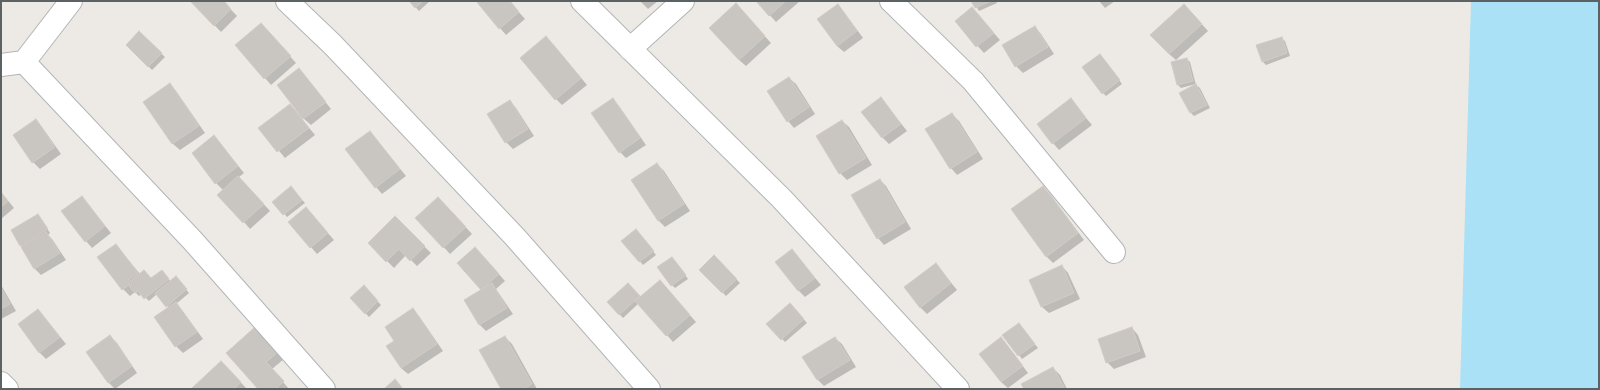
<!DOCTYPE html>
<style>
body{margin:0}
#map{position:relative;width:1600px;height:390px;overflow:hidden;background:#edeae5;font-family:Karla,sans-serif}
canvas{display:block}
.frame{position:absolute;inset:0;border:2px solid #5c6164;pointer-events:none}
</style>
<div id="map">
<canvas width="1600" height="390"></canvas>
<div class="frame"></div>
</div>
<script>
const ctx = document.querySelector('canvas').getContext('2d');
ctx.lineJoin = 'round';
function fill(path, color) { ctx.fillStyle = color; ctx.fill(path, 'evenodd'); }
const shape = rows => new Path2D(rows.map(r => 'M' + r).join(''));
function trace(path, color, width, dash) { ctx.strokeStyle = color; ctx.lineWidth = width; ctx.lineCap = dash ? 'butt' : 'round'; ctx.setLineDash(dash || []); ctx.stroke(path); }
fill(shape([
 [1471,1,1599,1,1599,389,1460,389]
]), '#abe1f7');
fill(shape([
 [191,1,223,1,237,16,221,32],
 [410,1,430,1,419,11],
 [477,1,509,1,525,19,506,35],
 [640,1,658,1,648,9],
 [757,1,800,1,776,22],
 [973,1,996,1,997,3,979,11],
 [1099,1,1115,1,1105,8],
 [837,5,844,12,863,38,844,52,837,46],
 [972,8,1000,40,984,53,956,22],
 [742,11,771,43,746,66,739,60],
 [1191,12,1208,31,1176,60,1169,54],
 [261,24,296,63,271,85,265,78],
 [1035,27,1041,34,1054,54,1023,73,1016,66],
 [139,32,165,57,152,70,127,45],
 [1281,38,1285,41,1290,56,1266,65,1262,61],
 [553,44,587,85,562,105,556,99],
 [1103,58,1122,84,1106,96,1103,93],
 [1187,59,1190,62,1196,85,1200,88,1210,108,1194,116,1191,113,1181,93,1196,84,1181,88,1178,85,1172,63],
 [299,69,331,109,311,125,302,117,301,118,315,135,285,158,260,128,290,105,299,114,300,113],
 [789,78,796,84,815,114,794,128,788,121],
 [170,85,176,91,205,133,180,150,173,144,144,102],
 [881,98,907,131,889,144,882,137],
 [613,100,619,106,646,145,626,158,620,152],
 [1071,100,1092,125,1059,150,1053,143],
 [510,101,516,108,534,136,513,149,506,142,488,114],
 [952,114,959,121,983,159,957,175,951,168],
 [36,120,42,127,61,154,40,169,33,162],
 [842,121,849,127,872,165,847,180,840,173],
 [370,132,406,176,382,194,376,187],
 [214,136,244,173,239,177,270,211,250,229,244,222,223,190,216,183],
 [657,164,664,171,690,211,665,227,658,220],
 [880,180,886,186,911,229,884,245,878,238],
 [1043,187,1050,194,1084,240,1053,263,1046,256],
 [294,191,305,203,287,217,274,202],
 [1,192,14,208,1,219],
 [82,197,111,233,92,248,86,241],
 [445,205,472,234,450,254,417,218],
 [38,215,50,233,48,235,52,239,66,260,41,275,35,269,21,245],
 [312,215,334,240,317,254,289,222],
 [395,218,431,253,417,266,406,255,394,268,369,243],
 [639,234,656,255,643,265,623,241],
 [116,245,140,274,151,279,165,274,171,282,179,281,189,293,176,304,182,310,203,339,183,353,176,346,169,308,157,294,149,301,142,294,139,296,135,292,130,296,123,289,99,257],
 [792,250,821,285,805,297,798,290],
 [482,255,505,281,496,289,513,314,486,331,479,324,483,290,459,263],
 [714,257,740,283,726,296,700,270],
 [675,261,688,279,675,288,672,285],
 [936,264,957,290,927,314,920,307],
 [1062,266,1068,273,1080,299,1049,313,1042,307,1030,281],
 [628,284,641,298,666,288,696,322,673,342,639,303,623,318,608,302],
 [1,285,16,311,1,319],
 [364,287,381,305,369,317,351,298],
 [790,304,807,323,785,342,768,324],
 [38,310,66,344,46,359,39,352],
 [413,310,419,316,443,351,408,374,401,368,396,341],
 [255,328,284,359,272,369,289,389,260,389],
 [1022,328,1038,348,1022,359,1004,335],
 [1132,328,1138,335,1146,357,1114,369,1107,362],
 [110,336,117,343,137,373,115,389,108,382],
 [505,337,512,344,537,389,502,389],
 [835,338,842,344,856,367,824,386,817,379],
 [1007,345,1028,373,1008,388,1001,382],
 [221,362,247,389,195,389],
 [1053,368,1060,375,1067,389,1025,389]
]), '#0003');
const building = shape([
 [190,1,224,1,231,9,214,26,190,1],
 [409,1,423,1,415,8,409,1],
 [476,1,510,1,519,12,499,29,476,1],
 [756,1,786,1,769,16,756,1],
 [971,1,991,1,975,8,971,1],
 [736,3,765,36,739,60,709,28,736,3],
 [838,4,857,31,837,46,817,19,838,4],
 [1184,4,1202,24,1169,54,1150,35,1184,4],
 [972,7,994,33,976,47,955,21,972,7],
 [261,23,291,56,264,79,235,45,261,23],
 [1035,26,1048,47,1015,67,1002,45,1035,26],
 [139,31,162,53,148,67,126,45,139,31],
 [546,36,581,78,555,100,520,58,546,36],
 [1282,37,1287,53,1262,62,1256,45,1282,37],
 [1100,54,1120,80,1102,94,1082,67,1100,54],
 [1187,58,1193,81,1177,85,1171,62,1187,58],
 [299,68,326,102,303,119,277,85,299,68],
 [789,77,809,107,787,122,767,91,789,77],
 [170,83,199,126,172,144,143,102,170,83],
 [1196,84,1207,105,1190,113,1179,93,1196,84],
 [881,97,901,124,882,138,861,112,881,97],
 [613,98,640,138,619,153,591,113,613,98],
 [1071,98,1086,118,1052,144,1037,124,1071,98],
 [510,100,528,129,505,143,487,114,510,100],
 [290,104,309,128,277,152,258,128,290,104],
 [952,113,977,152,950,169,925,129,952,113],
 [36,119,55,147,32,163,13,135,36,119],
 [842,120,866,158,839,174,816,136,842,120],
 [370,131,400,169,375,188,345,149,370,131],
 [214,135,238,166,215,184,192,153,214,135],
 [657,163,684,204,658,221,631,180,657,163],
 [238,176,264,204,243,223,217,195,238,176],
 [880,179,905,222,877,239,851,195,880,179],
 [291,186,302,200,283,215,272,202,291,186],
 [1043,186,1078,233,1046,257,1011,209,1043,186],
 [1,192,8,201,1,207,1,192],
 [82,196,105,226,85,242,61,211,82,196],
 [438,197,466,227,443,248,415,218,438,197],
 [306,207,328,233,310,248,288,222,306,207],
 [38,214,48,229,20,246,11,230,38,214],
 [395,216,425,246,410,261,399,249,386,262,368,243,395,216],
 [636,229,654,251,639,262,621,241,636,229],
 [46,232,60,253,34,269,21,247,46,232],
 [116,244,138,273,128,280,130,284,122,290,97,257,116,244],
 [475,247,499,274,481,290,457,263,475,247],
 [792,249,815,278,798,291,775,262,792,249],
 [714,255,737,279,722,293,699,270,714,255],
 [672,257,686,275,671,286,657,267,672,257],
 [936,263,951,283,920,308,904,287,936,263],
 [1062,265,1074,293,1041,307,1029,280,1062,265],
 [144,270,151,278,162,270,169,279,144,299,138,291,135,293,129,286,132,284,130,281,144,270],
 [176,276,187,289,166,307,155,293,176,276],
 [660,280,690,315,666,336,635,301,660,280],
 [492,283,507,308,479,325,464,300,492,283],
 [628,283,640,296,619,315,607,302,628,283],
 [364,285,378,301,365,314,350,298,364,285],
 [1,288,10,304,1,309,1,288],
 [176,302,197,332,175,347,154,317,176,302],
 [790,303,804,319,781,340,766,324,790,303],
 [413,308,437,344,401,368,386,346,394,341,385,327,413,308],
 [38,309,60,337,39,353,18,324,38,309],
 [1019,323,1035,344,1018,356,1002,335,1019,323],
 [255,327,278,352,266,362,284,381,276,389,258,389,226,353,255,327],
 [1132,327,1140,351,1106,363,1098,339,1132,327],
 [110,335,132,366,108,383,86,352,110,335],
 [505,336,532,384,523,389,501,389,479,350,505,336],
 [835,337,850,360,817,380,802,357,835,337],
 [1001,337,1023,366,1001,382,979,354,1001,337],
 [221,361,241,382,234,389,194,389,192,388,221,361],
 [1053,367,1065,389,1024,389,1021,384,1053,367],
 [395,379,403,389,384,389,395,379]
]);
fill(building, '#c9c5c1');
trace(building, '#d2cbc3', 1);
const minor = shape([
 [287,1,333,45,515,237,649,389],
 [582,1,782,199,958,389],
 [891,1,973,81,1114,252],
 [630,49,683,1],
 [24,62,193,241,324,389],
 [1,65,24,62,71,1],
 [1,383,7,389]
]);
trace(minor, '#b2b5b8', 24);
trace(minor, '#fff', 22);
</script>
